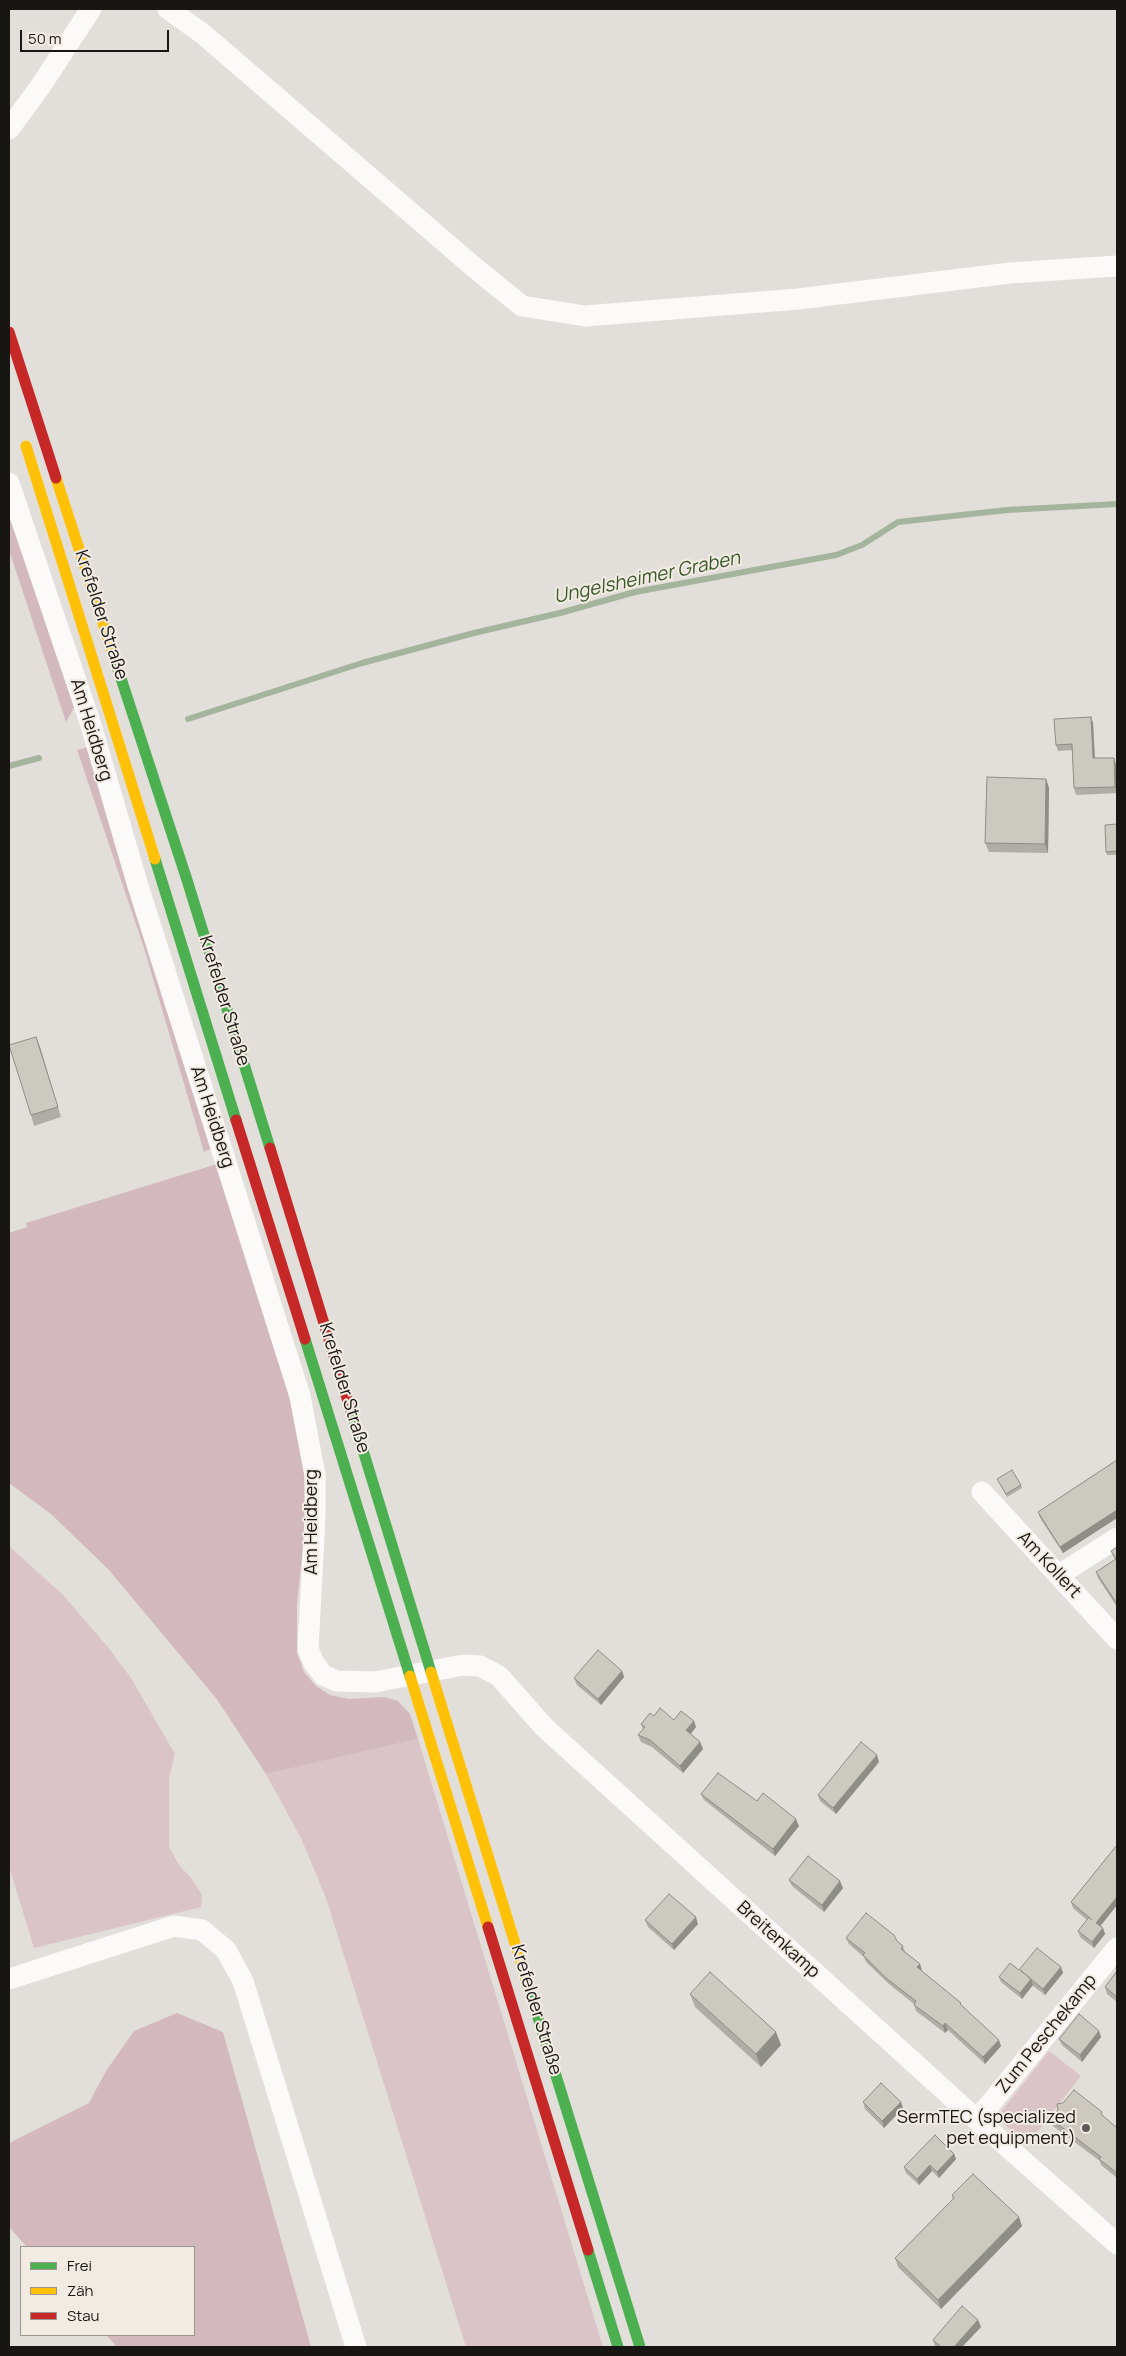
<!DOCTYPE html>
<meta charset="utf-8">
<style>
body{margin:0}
#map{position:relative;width:1126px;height:2356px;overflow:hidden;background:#e2deda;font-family:Manrope,sans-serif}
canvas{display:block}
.frame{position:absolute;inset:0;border:10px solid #181613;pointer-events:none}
.legend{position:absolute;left:20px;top:2246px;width:175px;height:90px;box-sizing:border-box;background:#f2ebe3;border:1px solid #9b9690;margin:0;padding:6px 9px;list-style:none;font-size:15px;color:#181613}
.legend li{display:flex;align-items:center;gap:10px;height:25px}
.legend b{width:25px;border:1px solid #9b9690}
.scale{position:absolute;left:20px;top:30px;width:149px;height:22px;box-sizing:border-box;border:2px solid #181613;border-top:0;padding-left:6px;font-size:15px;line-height:18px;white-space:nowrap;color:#181613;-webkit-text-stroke:4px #f2ebe3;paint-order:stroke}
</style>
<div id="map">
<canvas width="1126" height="2356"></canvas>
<div class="frame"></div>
<ul class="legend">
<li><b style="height:6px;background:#4caf50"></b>Frei</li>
<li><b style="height:6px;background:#ffc107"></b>Zäh</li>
<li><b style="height:6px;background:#c62828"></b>Stau</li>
</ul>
<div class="scale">50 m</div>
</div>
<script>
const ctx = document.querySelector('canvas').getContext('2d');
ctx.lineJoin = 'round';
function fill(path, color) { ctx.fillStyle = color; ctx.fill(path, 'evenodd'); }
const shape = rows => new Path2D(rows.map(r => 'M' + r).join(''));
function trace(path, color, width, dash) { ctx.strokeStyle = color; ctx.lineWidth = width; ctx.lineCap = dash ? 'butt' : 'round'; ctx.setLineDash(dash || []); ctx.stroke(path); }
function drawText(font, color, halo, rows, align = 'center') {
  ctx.font = font + ' Manrope,sans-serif'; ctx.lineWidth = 4; ctx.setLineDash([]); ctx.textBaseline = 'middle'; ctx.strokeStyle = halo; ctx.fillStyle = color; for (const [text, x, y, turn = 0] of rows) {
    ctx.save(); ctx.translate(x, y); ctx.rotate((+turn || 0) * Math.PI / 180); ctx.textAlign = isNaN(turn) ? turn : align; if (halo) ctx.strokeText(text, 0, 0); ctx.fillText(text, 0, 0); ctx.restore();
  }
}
fill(shape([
 [9,1546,63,1595,107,1646,131,1678,175,1754,169,1778,169,1847,179,1865,191,1878,202,1895,201,1907,34,1948,9,1866],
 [418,1739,603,2347,466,2347,326,1898,302,1840,266,1774],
 [1049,2051,1081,2076,1027,2145,1003,2123,1000,2113]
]), '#dbc4c7');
fill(shape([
 [9,509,75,706,66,722,9,550],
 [88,747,212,1148,204,1152,144,948,77,750],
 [217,1164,290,1400,306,1485,305,1528,297,1604,297,1653,304,1672,316,1686,330,1695,348,1699,384,1697,398,1701,410,1714,418,1739,266,1774,216,1698,108,1569,51,1514,9,1483,9,1233,27,1227,26,1223],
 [177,2013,223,2032,311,2347,117,2347,106,2335,194,2335,194,2247,27,2247,9,2227,9,2143,89,2103,106,2071,134,2031]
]), '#d3b9bd');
trace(shape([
 [188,719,362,663,474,633,560,613,635,592,836,555,862,545,898,522,1007,510,1117,504],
 [9,766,39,758]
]), '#a5b49c', 6);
trace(shape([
 [168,9,203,34,475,268,522,306,585,316,798,299,1010,273,1117,266],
 [9,129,40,87,91,9],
 [9,483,90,722,138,886,300,1396,315,1475,315,1518,308,1649,314,1663,323,1675,337,1681,375,1682,463,1665,480,1666,499,1676,544,1727,977,2120,1117,2244],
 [982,1492,1117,1639],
 [1059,1575,1117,1538],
 [9,1979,174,1926,202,1930,226,1950,243,1981,356,2347],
 [977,2120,1117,1948]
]), '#fbfaf9', 21);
trace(shape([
 [114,657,187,880,270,1148],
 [155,859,236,1120],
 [305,1339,410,1676],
 [350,1408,431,1672],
 [527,1982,640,2347],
 [588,2250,618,2347]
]), '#4caf50', 11);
trace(shape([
 [26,446,155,859],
 [56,478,114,657],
 [431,1672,527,1982],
 [410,1676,488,1927]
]), '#ffc107', 11);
trace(shape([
 [9,332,56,478],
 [236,1120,305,1339],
 [270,1148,350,1408],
 [488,1927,588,2250]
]), '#c62828', 11);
fill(shape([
 [1091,717,1093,723,1095,758,1116,764,1117,793,1076,795,1074,788,1073,750,1058,751,1056,745],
 [1046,779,1049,788,1048,853,989,852,985,843],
 [1117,824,1117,855,1107,855,1106,852],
 [36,1037,61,1117,34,1126,31,1115],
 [1117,1460,1117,1518,1063,1553,1040,1518,1038,1512],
 [997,1479,1021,1485,1022,1488,1007,1497],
 [1117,1547,1117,1607,1098,1578,1096,1572,1115,1560,1111,1551],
 [622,1671,624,1677,601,1705,577,1685,574,1678],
 [654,1716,674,1720,694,1721,696,1727,691,1734,700,1742,703,1749,683,1773,652,1747,641,1742,638,1735,643,1730,641,1724],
 [879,1762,836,1814,820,1801,818,1795],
 [701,1794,799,1826,775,1856,704,1800],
 [1117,1845,1117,1905,1100,1926,1103,1928,1105,1934,1094,1948,1080,1937,1078,1931,1087,1920,1073,1908,1071,1902],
 [789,1880,843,1888,824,1912,792,1886],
 [645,1920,698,1924,674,1950,648,1927],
 [846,1938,897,1941,903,1946,905,1952,920,1964,922,1971,963,2007,1001,2046,985,2064,948,2030,945,2033,916,2011,914,2004,889,1984,866,1962,864,1957,849,1944],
 [1061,1967,1063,1973,1045,1995,1032,1985,1022,1999,1001,1982,999,1977,1019,1970],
 [1117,1971,1117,2002,1107,1994,1105,1987],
 [690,1994,781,2045,761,2067,695,2007],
 [1099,2031,1101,2037,1082,2062,1062,2045,1059,2039],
 [863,2102,903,2108,884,2128,865,2109],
 [1104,2117,1117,2128,1117,2178,1101,2165,1100,2161,1053,2126,1051,2119],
 [954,2154,956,2159,939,2178,932,2171,919,2185,906,2173,904,2167],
 [952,2195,1022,2226,941,2309,898,2267,895,2258,953,2199],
 [978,2320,981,2327,962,2347,936,2347,935,2346,933,2340]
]), '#afada5');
fill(shape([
 [1091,717,1093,723,1095,765,1093,758],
 [1114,758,1116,764,1117,793,1115,787],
 [1046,779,1049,788,1048,853,1045,844],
 [36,1037,40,1047,61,1117,58,1107],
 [1117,1510,1117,1518,1063,1553,1060,1547],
 [622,1671,624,1677,601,1705,598,1699],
 [694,1721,696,1727,688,1737,686,1730],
 [700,1742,703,1749,683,1773,680,1766],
 [877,1755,879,1762,836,1814,833,1808],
 [796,1819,799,1826,775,1856,773,1849],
 [840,1881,843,1888,824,1912,822,1905],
 [1117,1897,1117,1905,1098,1929,1096,1923],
 [696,1917,698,1924,674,1950,672,1944],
 [1103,1928,1105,1934,1094,1948,1092,1942],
 [920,1964,922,1971,920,1974,917,1967],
 [1061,1967,1063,1973,1045,1995,1043,1989],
 [1031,1979,1033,1985,1022,1999,1020,1993],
 [945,2023,948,2030,945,2033,943,2026],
 [1099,2031,1101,2037,1082,2062,1080,2055],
 [776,2032,781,2045,761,2067,756,2054],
 [999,2040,1001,2046,985,2064,983,2057],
 [901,2102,903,2108,884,2128,882,2121],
 [954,2154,956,2159,939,2178,937,2172],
 [930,2165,932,2171,919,2185,917,2179],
 [1019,2217,1022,2226,941,2309,938,2300],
 [978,2320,981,2327,962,2347,954,2347]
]), '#8e8d86');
const building = shape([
 [1091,717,1093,758,1114,758,1115,787,1074,788,1072,744,1056,745,1054,719,1091,717],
 [987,777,1046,779,1045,844,985,843,987,777],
 [1117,824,1117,851,1106,852,1105,825,1117,824],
 [36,1037,58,1107,31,1115,9,1045,36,1037],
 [1117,1460,1117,1510,1060,1547,1038,1512,1117,1460],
 [1012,1470,1021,1485,1006,1494,997,1479,1012,1470],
 [1117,1547,1117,1604,1096,1572,1116,1559,1111,1551,1117,1547],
 [598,1650,622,1671,598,1699,574,1678,598,1650],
 [660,1708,674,1720,681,1711,694,1721,686,1730,700,1742,680,1766,650,1740,638,1735,645,1727,641,1724,650,1713,654,1716,660,1708],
 [861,1742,877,1755,833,1808,818,1795,861,1742],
 [718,1773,757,1801,763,1793,796,1819,773,1849,701,1794,718,1773],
 [1117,1845,1117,1897,1096,1923,1103,1928,1092,1942,1078,1931,1089,1917,1092,1920,1071,1902,1117,1845],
 [808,1856,840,1881,822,1905,789,1880,808,1856],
 [669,1894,696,1917,672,1944,645,1920,669,1894],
 [866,1913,894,1935,897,1941,903,1946,901,1949,920,1964,917,1967,961,2003,960,2004,999,2040,983,2057,945,2023,943,2026,914,2005,916,2001,886,1978,863,1955,865,1953,846,1938,866,1913],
 [1037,1948,1061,1967,1043,1989,1020,1970,1031,1979,1020,1993,999,1977,1010,1963,1019,1970,1037,1948],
 [1117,1971,1117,1997,1105,1987,1117,1971],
 [710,1972,776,2032,756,2054,690,1994,710,1972],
 [1079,2014,1099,2031,1080,2055,1059,2039,1079,2014],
 [881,2083,901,2102,882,2121,863,2102,881,2083],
 [1074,2090,1102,2112,1101,2114,1117,2128,1117,2173,1099,2159,1101,2157,1051,2119,1058,2110,1057,2104,1063,2103,1074,2090],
 [935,2135,954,2154,937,2172,930,2165,917,2179,904,2167,935,2135],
 [973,2174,1019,2217,938,2300,895,2258,954,2198,952,2195,973,2174],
 [962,2306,978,2320,954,2347,941,2347,933,2340,962,2306]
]);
fill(building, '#cbc9c0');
trace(building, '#8e8d86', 1);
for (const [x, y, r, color] of [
 [1086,2128,5,"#5f5c59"]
]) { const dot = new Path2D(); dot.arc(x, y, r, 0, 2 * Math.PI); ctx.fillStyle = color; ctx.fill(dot); trace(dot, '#f2ebe3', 2); }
drawText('18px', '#181613', '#f2ebe3', [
 ["Krefelder Straße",101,615,72],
 ["Am Heidberg",91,730,73],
 ["Krefelder Straße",224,1001,73],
 ["Am Heidberg",212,1117,72],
 ["Krefelder Straße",344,1388,73],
 ["Am Heidberg",312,1522,-90],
 ["Am Kollert",1049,1565,47],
 ["Breitenkamp",778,1940,42],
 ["Krefelder Straße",536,2010,73],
 ["Zum Peschekamp",1047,2034,-51]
]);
drawText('18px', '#181613', '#f2ebe3', [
 ["SermTEC (specialized",1076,2118],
 ["pet equipment)",1076,2139]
], 'right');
drawText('italic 19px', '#395928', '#f2ebe3', [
 ["Ungelsheimer Graben",647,578,-12]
]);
</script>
